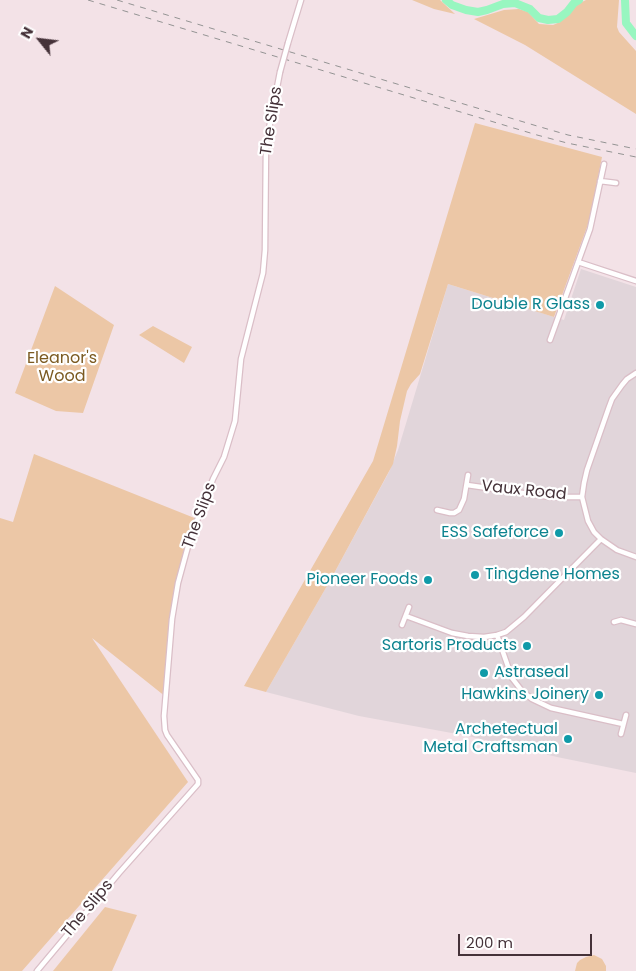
<!DOCTYPE html>
<style>
body{margin:0}
#map{position:relative;width:636px;height:971px;overflow:hidden;background:#f3e2e7;font-family:Poppins,sans-serif}
canvas{display:block}
.north{position:absolute;left:15px;top:15px;width:50px;height:50px;-webkit-text-stroke:4px #fff;paint-order:stroke;rotate:299deg;font-size:14px;font-weight:700;line-height:20px;text-align:center;color:#453239}
.north::after{content:'';display:block;margin:auto;width:18px;height:22px;background:#453239;clip-path:polygon(50% 0,100% 100%,50% 72%,0 100%)}
.scale{position:absolute;left:458px;top:934px;width:134px;height:22px;box-sizing:border-box;border:2px solid #453239;border-top:0;padding-left:6px;font-size:15px;line-height:18px;white-space:nowrap;color:#453239;-webkit-text-stroke:4px #fff;paint-order:stroke}
</style>
<div id="map">
<canvas width="636" height="971"></canvas>
<div class="north">N</div>
<div class="scale">200 m</div>
</div>
<script>
const ctx = document.querySelector('canvas').getContext('2d');
ctx.lineJoin = 'round';
function fill(path, color) { ctx.fillStyle = color; ctx.fill(path, 'evenodd'); }
const shape = rows => new Path2D(rows.map(r => 'M' + r).join(''));
function trace(path, color, width, dash) { ctx.strokeStyle = color; ctx.lineWidth = width; ctx.lineCap = dash ? 'butt' : 'round'; ctx.setLineDash(dash || []); ctx.stroke(path); }
function drawText(font, color, halo, rows, align = 'center') {
  ctx.font = font + ' Poppins,sans-serif'; ctx.lineWidth = 4.5; ctx.setLineDash([]); ctx.textBaseline = 'middle'; ctx.strokeStyle = halo; ctx.fillStyle = color; for (const [text, x, y, turn = 0] of rows) {
    ctx.save(); ctx.translate(x, y); ctx.rotate((+turn || 0) * Math.PI / 180); ctx.textAlign = isNaN(turn) ? turn : align; if (halo) ctx.strokeText(text, 0, 0); ctx.fillText(text, 0, 0); ctx.restore();
  }
}
fill(shape([
 [581,269,636,287,636,773,557,757,468,736,359,716,266,692,331,579,389,472,398,450,448,284,564,320]
]), '#e1d5da');
fill(shape([
 [412,0,440,0,455,14,434,9],
 [586,0,619,0,617,27,619,32,636,51,636,114,525,45,474,19,504,10,519,9,528,12,539,24,553,25,560,22,576,5],
 [475,123,602,157,590,219,554,317,448,284,420,374,411,384,407,391,400,421,397,446,393,464,331,579,266,692,244,686,373,461],
 [55,286,114,325,83,413,56,411,15,393],
 [153,326,192,347,184,363,139,335],
 [34,454,197,519,178,583,166,697,92,638,188,782,22,971,0,971,0,518,13,522],
 [105,907,137,915,112,971,53,971],
 [594,955,602,959,606,966,606,971,575,971,577,963,580,960,586,957]
]), '#ecc7a6');
trace(shape([
 [446,0,452,5,466,10,478,12,487,10,503,4,515,3,530,9,539,18,548,20,558,19,567,12,574,3,579,0],
 [625,0,626,23,636,36]
]), '#98f6c0', 8);
const street = shape([
 [288,43,301,0],
 [600,181,616,183],
 [578,262,636,281],
 [550,340,590,229,604,164],
 [636,373,627,379,622,385,612,399,609,407,587,470,584,483,582,497,588,521,594,532,601,539,617,550,636,557],
 [467,485,550,497,582,497],
 [437,510,450,513,454,513,459,510,464,499,468,475],
 [406,616,452,633,468,636,484,637,497,635,506,632,524,617,601,539],
 [614,622,621,620,636,624],
 [402,625,409,607],
 [497,635,512,678,522,691,532,699,551,708,623,724],
 [621,734,626,715],
 [37,971,119,873,198,784,198,780,167,735,165,730,164,716,172,619,178,583,190,539,213,479,224,457,235,421,241,359,263,273,265,250,266,144,280,72]
]);
trace(street, '#dabec7', 7);
trace(street, '#fff', 4.5);
trace(shape([
 [88,0,537,135,567,143,636,157],
 [117,0,537,126,568,135,636,149]
]), '#939393', 1, [6, 6]);
const streetBridge = shape([
 [280,72,288,43]
]);
trace(streetBridge, '#dabec7', 7, []);
trace(streetBridge, '#fff', 4.5);
for (const [x, y, r, color] of [
 [600,305,5,"#0f9aa8"],
 [559,533,5,"#0f9aa8"],
 [475,575,5,"#0f9aa8"],
 [428,580,5,"#0f9aa8"],
 [527,646,5,"#0f9aa8"],
 [484,673,5,"#0f9aa8"],
 [599,695,5,"#0f9aa8"],
 [568,739,5,"#0f9aa8"]
]) { const dot = new Path2D(); dot.arc(x, y, r, 0, 2 * Math.PI); ctx.fillStyle = color; ctx.fill(dot); trace(dot, '#fff', 2); }
drawText('16px', '#453239', '#fff', [
 ["The Slips",272,121,-81],
 ["Vaux Road",524,491,6],
 ["The Slips",200,516,-70],
 ["The Slips",88,909,-50]
]);
drawText('16px', '#0d838f', '#fff', [
 ["Double R Glass",590,305],
 ["ESS Safeforce",549,533],
 ["Tingdene Homes",485,575,"left"],
 ["Pioneer Foods",418,580],
 ["Sartoris Products",517,646],
 ["Astraseal",494,673,"left"],
 ["Hawkins Joinery",589,695],
 ["Archetectual",558,730],
 ["Metal Craftsman",558,748]
], 'right');
drawText('16px', '#7b5a21', '#fff', [
 ["Eleanor's",62,359],
 ["Wood",62,377]
]);
</script>
